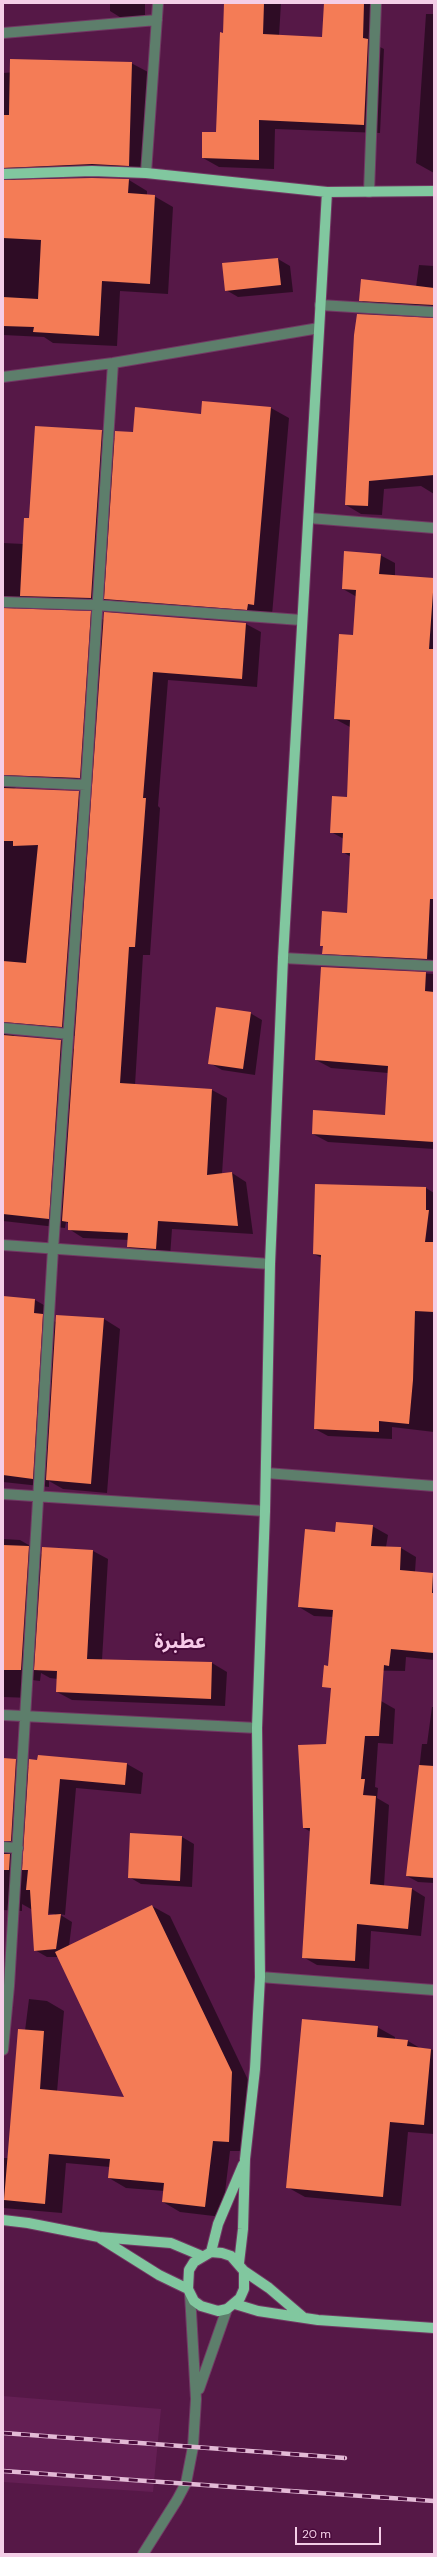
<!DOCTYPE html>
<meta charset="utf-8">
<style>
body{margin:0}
#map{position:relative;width:437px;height:2557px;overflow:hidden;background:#561847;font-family:"DM Sans",sans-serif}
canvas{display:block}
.frame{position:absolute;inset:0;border:4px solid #f4cee7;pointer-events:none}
.scale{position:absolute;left:295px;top:2527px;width:86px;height:18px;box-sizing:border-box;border:2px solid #f4cee7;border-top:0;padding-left:5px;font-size:12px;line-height:14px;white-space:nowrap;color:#f4cee7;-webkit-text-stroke:3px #4a0b3c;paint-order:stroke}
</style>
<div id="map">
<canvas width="437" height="2557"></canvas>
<div class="frame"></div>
<div class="scale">20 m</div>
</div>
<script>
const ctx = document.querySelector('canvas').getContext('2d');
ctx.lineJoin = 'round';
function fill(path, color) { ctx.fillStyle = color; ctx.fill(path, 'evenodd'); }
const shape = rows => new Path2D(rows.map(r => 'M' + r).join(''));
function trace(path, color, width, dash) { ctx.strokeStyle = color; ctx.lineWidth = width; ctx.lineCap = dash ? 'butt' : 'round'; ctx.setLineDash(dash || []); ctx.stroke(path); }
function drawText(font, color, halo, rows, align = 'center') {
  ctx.font = font + ' "DM Sans","Noto Sans Arabic",sans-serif'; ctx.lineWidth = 4; ctx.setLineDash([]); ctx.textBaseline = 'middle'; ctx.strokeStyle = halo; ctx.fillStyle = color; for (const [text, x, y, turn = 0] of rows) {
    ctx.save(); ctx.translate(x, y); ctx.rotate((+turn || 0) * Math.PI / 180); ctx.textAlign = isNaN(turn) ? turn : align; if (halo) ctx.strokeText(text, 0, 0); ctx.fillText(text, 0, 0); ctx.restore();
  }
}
fill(shape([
 [3,2396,161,2409,153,2492,3,2482]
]), '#641f54');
fill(shape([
 [110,3,145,3,145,19,123,19,110,11],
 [225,3,281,3,279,36,323,38,325,3,381,3,378,46,384,49,380,133,275,129,274,169,219,167,203,158,217,133],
 [426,14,434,14,434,173,416,163],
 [131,63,148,72,145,175,19,176,14,181,3,175,3,73],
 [3,180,129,180,147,191,147,195,154,196,173,207,168,294,120,291,117,346,53,343,44,337,3,335],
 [278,259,290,266,293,292,238,297,226,290],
 [419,265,434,266,434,313,375,309,360,300,416,287],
 [434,320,434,494,421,486,384,489,382,515,361,514,346,505],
 [271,408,289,418,272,615,124,609,108,600,108,607,20,605,14,610,90,612,104,620,105,613,246,624,261,632,257,687,168,680,158,806,160,808,150,955,143,955,135,1085,212,1090,227,1098,222,1174,232,1173,246,1182,253,1234,172,1229,170,1257,143,1255,128,1247,129,1240,83,1238,69,1229,69,1224,66,1222,65,1228,3,1221,3,543,24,544,30,519,102,431,116,439,202,415],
 [76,775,93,784,93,787,75,777],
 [20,784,92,787,92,800,79,792,14,789],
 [21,1031,75,1036,74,1049,61,1041,13,1036],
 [380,555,395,563,395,576,434,579,434,967,338,962,323,953,324,947,321,945,348,914,351,857,343,852,344,839,331,832,348,798,350,727,335,719,354,636,357,597,343,589],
 [322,968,434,974,434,1149,328,1142,313,1134,386,1116,388,1073,331,1068,316,1060],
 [250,1013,262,1020,255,1075,222,1070,210,1063],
 [426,1188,434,1193,434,1432,392,1427,392,1439,328,1436,315,1429,322,1258,314,1254],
 [3,1297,35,1300,51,1309,50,1319,56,1322,104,1319,120,1329,107,1493,63,1489,49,1481,49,1487,3,1482],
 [372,1526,388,1535,386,1547,401,1548,416,1557,415,1572,434,1574,434,1660,406,1657,405,1671,345,1670,334,1617,314,1616,299,1607,336,1533],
 [3,1539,20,1540,39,1551,42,1555,93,1551,108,1559,102,1660,212,1663,227,1672,225,1706,72,1700,57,1692,58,1679,50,1678,41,1673,40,1681,32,1680,31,1698,3,1697],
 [381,1701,395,1709,393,1744,378,1743,375,1787,378,1788,377,1798,389,1805,384,1886,412,1889,425,1897,421,1936,371,1931,369,1969,317,1965,303,1957,311,1832,304,1828,327,1745],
 [432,1707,434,1707,434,1883,418,1882,407,1876,422,1744,427,1744],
 [39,1756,127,1764,143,1773,141,1794,76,1788,65,1915,59,1914,72,1922,69,1946,152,1906,170,1916,249,2082,246,2151,230,2151,222,2217,180,2212,163,2202,164,2191,126,2188,109,2178,110,2167,66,2163,62,2213,3,2208,3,2158,9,2158,29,1999,47,2001,64,2011,57,2092,126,2098,58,1957,47,1957,35,1950,55,1914,38,1913,22,1904,22,1911,3,1910,3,1759,16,1760,30,1768,38,1761],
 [15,1849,25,1849,24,1863,11,1855],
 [131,1834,182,1837,194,1844,192,1887,141,1884,129,1877],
 [377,2027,395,2037,395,2040,408,2041,420,2048,434,2050,434,2134,408,2132,401,2206,305,2197,287,2187]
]), '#0007');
fill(shape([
 [224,3,264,3,263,34,322,37,324,3,364,3,363,38,368,39,364,125,259,120,259,160,202,158,202,132,216,132,220,32,223,33],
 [10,59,132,62,129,166,92,164,3,168,3,115,9,115],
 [92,178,129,179,128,193,155,195,150,284,102,281,99,336,33,332,34,327,3,326,3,297,38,299,41,240,3,238,3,180],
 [278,258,281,285,225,291,222,263],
 [361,279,434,288,434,305,359,301],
 [357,314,434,318,434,475,369,481,368,506,345,505,354,335],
 [202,401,271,407,254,605,248,604,247,610,104,599,115,431,133,432,135,407,201,414],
 [35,426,102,430,91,598,20,596,24,518,29,518],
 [344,551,381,554,379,574,434,578,429,649,434,649,434,899,430,899,427,959,322,954,323,946,320,946,322,911,347,913,350,853,342,853,343,833,330,833,332,796,347,797,350,720,334,719,339,634,353,635,356,590,342,589],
 [3,608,91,611,80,778,3,775],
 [104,612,246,623,242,679,153,672,143,798,146,798,135,947,129,947,120,1083,212,1089,207,1175,232,1172,238,1226,158,1221,156,1249,127,1247,128,1233,68,1230,68,1222,62,1221],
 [3,788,79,791,62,1027,3,1022,3,961,26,963,38,845,13,846,13,841,3,841],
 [321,967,426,972,425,991,434,992,434,1142,312,1134,313,1110,385,1115,388,1066,315,1060],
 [216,1007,251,1012,243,1069,208,1064],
 [3,1035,61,1040,49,1219,3,1214],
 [315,1184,426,1187,426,1210,429,1210,425,1242,434,1242,434,1312,415,1311,413,1380,409,1424,379,1421,379,1432,314,1429,321,1255,313,1254],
 [3,1296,35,1299,34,1313,43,1314,33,1479,3,1475],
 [56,1315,104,1318,91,1484,46,1480],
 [336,1522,373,1525,371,1546,401,1547,400,1570,433,1573,432,1593,434,1593,434,1653,391,1649,389,1666,384,1665,379,1736,365,1736,361,1779,365,1779,363,1795,376,1796,370,1884,412,1888,408,1929,357,1924,355,1961,302,1958,310,1828,303,1828,298,1745,326,1744,331,1688,322,1687,324,1665,328,1666,333,1610,298,1607,305,1529,335,1532],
 [3,1545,29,1546,21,1670,3,1670],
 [42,1547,93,1550,87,1659,212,1662,211,1699,56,1692,57,1671,34,1670],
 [38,1755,127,1763,125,1785,60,1779,48,1915,61,1914,56,1949,34,1951,30,1890,26,1890,28,1870,22,1870,29,1759,37,1760],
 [3,1758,16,1759,11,1841,3,1841],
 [419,1765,434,1766,434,1878,406,1876],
 [130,1833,182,1836,180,1881,128,1878],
 [3,1854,10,1854,9,1870,3,1870],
 [152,1905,232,2072,229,2142,213,2141,205,2207,162,2202,164,2183,108,2178,110,2159,49,2154,45,2204,4,2200,18,2029,44,2031,40,2089,124,2097,55,1952],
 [302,2019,378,2026,377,2037,408,2040,407,2046,431,2049,424,2125,390,2122,383,2197,286,2188]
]), '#f47c56');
const minor = shape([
 [3,33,157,20],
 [146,173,158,3],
 [369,192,376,3],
 [320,305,434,312],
 [3,377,113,363,319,328],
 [309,518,434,528],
 [3,602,96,605,301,620],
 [3,781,86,785],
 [283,958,434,966],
 [3,1028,68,1034],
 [3,1245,270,1264],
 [266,1473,434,1486],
 [3,1494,265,1511],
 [3,1715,257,1728],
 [3,1847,18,1848],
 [260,1977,434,1990],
 [3,2050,9,1986,53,1249,86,785,113,363],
 [199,2389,227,2309],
 [143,2554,177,2500,186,2483,193,2447,196,2399,190,2294]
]);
const major = shape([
 [3,174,92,171,146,173,327,192,434,191],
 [3,2220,28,2223,99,2237,171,2243,202,2256],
 [100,2238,159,2275,188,2289],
 [211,2252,218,2224,243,2165],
 [239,2263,243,2229,245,2159,255,2069,260,1977,257,1728,265,1511,270,1264,283,958,327,192],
 [244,2271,244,2289,240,2298,227,2309,218,2311,201,2306,194,2301,188,2289,189,2270,194,2262,211,2252,222,2253,231,2256,244,2271,269,2288,303,2317],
 [235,2304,258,2311,318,2320,434,2328]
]);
trace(minor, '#723964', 12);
trace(major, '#723964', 12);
trace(minor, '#5d7e6b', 10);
trace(major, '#81c79f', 10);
const rail = shape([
 [3,2433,345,2458],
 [3,2471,434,2501]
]);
trace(rail, '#e3bad6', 4.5);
trace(rail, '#4a0b3c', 3, [9]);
drawText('bold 20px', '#f8cae9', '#4a0b3c', [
 ["عطبرة",180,1643]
]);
</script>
